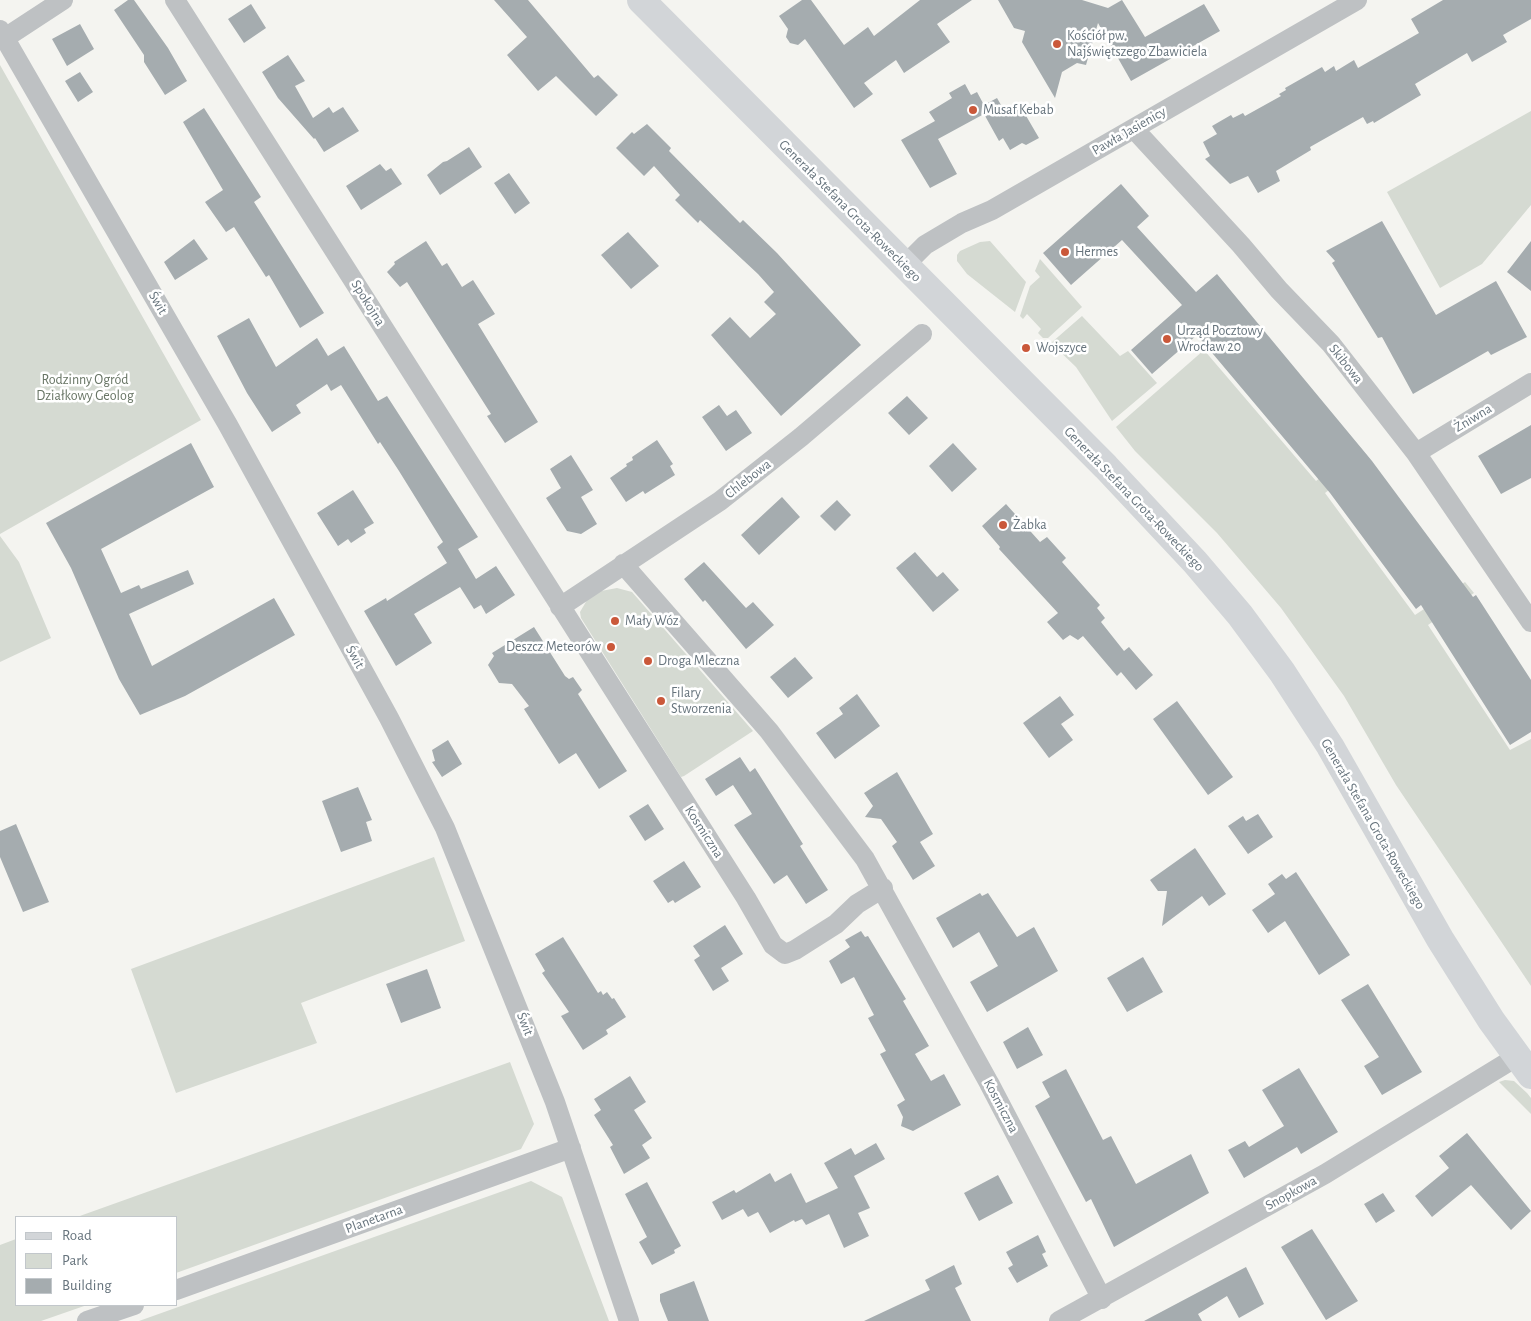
<!DOCTYPE html>
<meta charset="utf-8">
<style>
body{margin:0}
#map{position:relative;width:1531px;height:1321px;overflow:hidden;background:#f4f4f0;font-family:"Alegreya Sans",sans-serif}
canvas{display:block}
.legend{position:absolute;left:15px;top:1216px;width:162px;height:90px;box-sizing:border-box;background:#fff;border:1px solid #c2c7cb;margin:0;padding:6px 9px;list-style:none;font-size:15px;color:#67747d}
.legend li{display:flex;align-items:center;gap:10px;height:25px}
.legend b{width:25px;border:1px solid #c2c7cb}
</style>
<div id="map">
<canvas width="1531" height="1321"></canvas>
<ul class="legend">
<li><b style="height:6px;background:#d2d5d8"></b>Road</li>
<li><b style="height:14px;background:#d5dad2"></b>Park</li>
<li><b style="height:14px;background:#a5acaf"></b>Building</li>
</ul>
</div>
<script>
const ctx = document.querySelector('canvas').getContext('2d');
ctx.lineJoin = 'round';
function fill(path, color) { ctx.fillStyle = color; ctx.fill(path, 'evenodd'); }
const shape = rows => new Path2D(rows.map(r => 'M' + r).join(''));
function trace(path, color, width, dash) { ctx.strokeStyle = color; ctx.lineWidth = width; ctx.lineCap = dash ? 'butt' : 'round'; ctx.setLineDash(dash || []); ctx.stroke(path); }
function drawText(font, color, halo, rows, align = 'center') {
  ctx.font = font + ' "Alegreya Sans",sans-serif'; ctx.lineWidth = 5; ctx.setLineDash([]); ctx.textBaseline = 'middle'; ctx.strokeStyle = halo; ctx.fillStyle = color; for (const [text, x, y, turn = 0] of rows) {
    ctx.save(); ctx.translate(x, y); ctx.rotate((+turn || 0) * Math.PI / 180); ctx.textAlign = isNaN(turn) ? turn : align; if (halo) ctx.strokeText(text, 0, 0); ctx.fillText(text, 0, 0); ctx.restore();
  }
}
fill(shape([
 [0,65,201,420,0,534],
 [1531,111,1531,205,1482,264,1440,288,1387,192],
 [990,241,1026,282,1015,312,967,274,957,261,957,255,960,251,980,242],
 [1040,259,1082,307,1048,338,1043,338,1038,333,1041,329,1027,314,1023,319,1020,316,1030,286,1040,277,1035,271],
 [1082,316,1120,356,1128,351,1157,383,1112,421,1076,367,1051,343],
 [1204,350,1316,481,1360,447,1370,459,1325,493,1415,615,1465,582,1474,593,1428,625,1510,750,1531,739,1531,986,1396,785,1344,696,1281,608,1217,533,1135,451,1116,427],
 [0,536,19,562,51,638,0,662],
 [617,588,632,592,753,731,684,776,681,777,581,618,580,612,587,600,601,591],
 [434,857,465,941,301,1003,317,1043,176,1093,131,969],
 [510,1062,534,1124,521,1149,176,1273,176,1217,77,1217],
 [1505,1080,1514,1081,1527,1093,1531,1098,1531,1114,1499,1082],
 [531,1181,562,1197,609,1321,139,1321],
 [16,1239,16,1305,87,1305,41,1321,0,1321,0,1245]
]), '#d5dad2');
fill(shape([
 [128,0,134,0,168,48,187,81,165,95,144,62,144,55,114,10],
 [494,0,528,0,594,78,598,75,618,95,596,116,556,76,538,91,507,55,527,37],
 [802,0,811,0,844,45,868,27,874,36,920,0,972,0,937,24,950,42,904,73,896,60,864,83,873,94,854,108,805,39,798,45,790,43,786,37,788,29,779,16],
 [998,0,1082,0,1108,8,1122,0,1145,37,1204,4,1220,31,1131,81,1098,23,1086,65,1077,63,1062,72,1055,98,1022,42,1025,31,1014,28],
 [1443,0,1531,0,1531,19,1503,35,1507,42,1472,62,1467,53,1415,84,1421,95,1374,123,1373,121,1367,124,1363,117,1310,147,1311,150,1276,171,1280,181,1258,193,1248,176,1230,184,1205,159,1210,156,1203,142,1217,134,1212,126,1231,115,1233,118,1243,113,1245,116,1281,96,1279,94,1286,90,1285,88,1322,67,1325,72,1334,66,1336,71,1354,60,1358,68,1419,33,1411,19],
 [251,4,266,28,244,43,228,19],
 [80,24,94,49,67,66,52,39],
 [288,55,305,81,295,86,313,118,329,107,333,113,343,107,359,131,324,152,315,138,314,139,278,98,262,72],
 [80,72,93,92,78,102,65,81],
 [965,84,971,95,977,92,984,105,997,98,1004,110,1018,102,1039,138,1026,145,1022,143,1010,150,1003,138,999,141,984,114,938,139,957,174,930,188,901,140,935,121,929,112,952,98,949,93],
 [204,108,261,197,254,202,324,313,300,328,269,275,266,277,234,227,226,232,205,202,223,190,183,122],
 [647,124,671,148,669,151,740,223,743,220,777,253,861,345,781,416,711,335,730,317,750,338,776,314,764,302,774,292,758,274,700,220,698,223,675,200,680,195,654,166,644,176,616,148,632,132,634,134],
 [469,147,482,167,440,195,427,175,443,162,447,161],
 [380,164,386,171,391,168,402,184,361,210,346,186],
 [509,173,530,203,515,214,494,183],
 [1121,184,1149,216,1137,227,1196,292,1217,274,1372,461,1473,597,1476,595,1531,680,1531,732,1510,745,1421,605,1416,609,1330,493,1197,335,1152,374,1131,350,1182,305,1122,240,1071,285,1043,253],
 [1382,221,1436,315,1496,281,1527,337,1491,355,1488,351,1413,394,1382,337,1378,338,1332,263,1335,261,1326,251],
 [628,232,659,266,631,289,601,255],
 [194,239,208,259,175,280,164,262],
 [426,241,442,266,447,263,462,287,473,280,495,314,478,324,538,422,505,443,487,416,491,414,407,282,400,287,387,272,395,264,394,262],
 [1531,241,1531,291,1507,272],
 [249,318,276,367,317,338,328,356,344,346,378,401,387,396,478,537,458,549,476,579,496,566,515,595,486,614,481,605,474,609,460,587,414,614,432,643,396,666,364,611,386,598,387,601,447,563,437,547,443,542,399,471,380,442,378,444,341,385,331,391,327,384,296,405,301,413,272,432,247,393,217,336],
 [907,396,928,418,909,435,888,413],
 [719,405,727,416,736,410,752,433,726,451,702,417],
 [1531,425,1531,478,1501,494,1478,456],
 [657,440,673,464,670,466,675,475,645,494,643,491,626,502,610,478,627,466,626,464,633,460,632,457],
 [191,443,214,487,101,549,121,593,139,585,141,589,188,570,194,584,129,614,152,666,274,598,295,635,185,696,140,715,119,679,71,568,46,523],
 [953,443,977,469,952,492,929,466],
 [571,455,593,490,581,497,597,524,581,534,567,531,546,498,561,488,550,469],
 [353,490,374,523,364,529,366,533,351,543,348,539,338,546,317,513],
 [782,497,800,517,759,555,741,535],
 [837,500,851,515,835,531,820,516],
 [1006,504,1040,542,1047,537,1066,558,1062,562,1100,605,1097,608,1105,618,1101,622,1124,651,1129,647,1153,675,1136,690,1121,672,1117,676,1083,636,1078,640,1070,635,1063,640,1047,622,1058,613,999,549,1000,547,982,526],
 [915,552,937,577,943,572,959,590,933,612,896,568],
 [704,562,746,608,753,602,774,625,746,649,705,600,703,602,684,579],
 [534,627,565,676,569,679,573,677,582,690,578,694,627,771,599,789,576,753,559,764,524,709,529,706,512,684,499,683,488,665,494,656,492,653],
 [795,657,813,678,788,698,770,677],
 [857,694,880,726,835,759,816,733,843,714,839,708],
 [1060,696,1074,715,1061,724,1073,740,1049,758,1023,723],
 [1177,701,1233,777,1208,795,1153,719],
 [448,740,462,764,442,777,432,762,435,761,432,750],
 [740,757,750,772,755,768,803,844,800,846,828,890,806,904,787,875,774,884,734,825,752,814,733,785,716,796,705,779],
 [897,772,933,834,920,842,935,866,913,880,892,846,897,842,881,819,865,817,873,806,864,793],
 [358,787,372,820,366,822,372,841,341,852,322,801],
 [648,804,664,829,645,841,629,816],
 [1258,814,1273,837,1248,854,1228,826,1243,816,1246,821],
 [16,824,49,902,23,912,0,857,0,831],
 [1195,848,1226,894,1209,906,1202,896,1162,926,1167,891,1158,891,1150,880],
 [684,861,701,887,675,903,673,900,668,903,653,881],
 [1296,872,1350,955,1319,975,1285,921,1268,933,1252,910,1275,894,1268,884,1282,874,1286,879],
 [980,893,982,896,988,893,1017,937,1034,927,1058,971,987,1012,970,982,998,966,979,932,953,948,936,918],
 [725,925,743,954,721,968,729,981,713,991,694,960,700,956,693,946],
 [861,931,865,937,868,936,906,999,903,1001,929,1046,915,1054,931,1081,944,1074,961,1105,913,1131,901,1126,903,1117,897,1105,905,1100,880,1054,886,1051,868,1018,874,1015,854,977,841,984,829,961,850,947,845,940],
 [563,937,598,993,601,991,603,995,607,992,612,999,614,998,626,1017,606,1030,608,1034,583,1050,561,1016,569,1012,542,973,545,971,535,954],
 [1143,957,1163,992,1127,1012,1107,978],
 [427,969,441,1008,401,1023,386,984],
 [1368,984,1422,1072,1382,1095,1364,1066,1379,1057,1341,1000],
 [1028,1027,1043,1055,1017,1069,1003,1042],
 [1299,1068,1338,1132,1301,1154,1297,1147,1244,1178,1228,1150,1245,1141,1249,1147,1284,1126,1262,1090],
 [1066,1069,1103,1140,1111,1136,1136,1184,1191,1154,1209,1193,1114,1247,1091,1199,1086,1202,1035,1106,1050,1097,1042,1082],
 [630,1076,646,1102,634,1110,652,1138,642,1145,650,1158,624,1174,610,1147,613,1145,594,1115,601,1110,594,1099],
 [1467,1133,1531,1211,1511,1230,1471,1185,1432,1217,1415,1196,1449,1168,1439,1156],
 [876,1143,885,1159,854,1176,870,1208,858,1213,869,1236,844,1248,829,1214,806,1225,802,1219,795,1222,794,1220,770,1233,758,1212,748,1217,743,1209,722,1220,712,1202,734,1190,736,1193,770,1173,775,1182,791,1173,806,1203,838,1188,824,1163,851,1148,855,1155],
 [998,1175,1013,1203,979,1221,964,1193],
 [647,1182,681,1246,674,1250,675,1253,652,1265,639,1242,647,1237,625,1194],
 [1383,1193,1395,1211,1376,1223,1364,1204],
 [1312,1229,1358,1301,1326,1320,1281,1247],
 [1038,1235,1046,1252,1042,1254,1048,1266,1017,1283,1008,1268,1013,1265,1006,1252],
 [954,1265,962,1284,955,1288,971,1321,864,1321,930,1290,925,1280],
 [1246,1267,1264,1304,1239,1318,1227,1296,1198,1314,1202,1321,1144,1321],
 [694,1281,709,1321,668,1321,660,1301,660,1294]
]), '#a5acaf');
trace(shape([
 [175,0,746,898,773,945,785,954,795,950,836,924,857,904,883,888],
 [0,30,228,425,389,718,445,828,555,1102,629,1321],
 [5,38,63,0],
 [1134,129,1241,245,1279,290,1331,344,1416,453,1531,622],
 [904,266,925,245,962,223,992,210,1357,0],
 [1416,453,1531,383],
 [623,564,769,731,865,859,989,1083,1102,1299],
 [560,607,720,501,801,437,922,334],
 [176,1290,571,1148],
 [87,1321,134,1305],
 [1059,1321,1325,1174,1518,1056]
]), '#bec1c3', 20);
trace(shape([
 [641,0,1106,467,1195,562,1240,615,1282,672,1330,746,1440,939,1491,1020,1531,1075]
]), '#d2d5d8', 28);
for (const [x, y, r, color] of [
 [1057,44,5,"#ca583a"],
 [973,110,5,"#ca583a"],
 [1065,252,5,"#ca583a"],
 [1167,339,5,"#ca583a"],
 [1026,348,5,"#ca583a"],
 [1003,525,5,"#ca583a"],
 [615,621,5,"#ca583a"],
 [611,647,5,"#ca583a"],
 [648,661,5,"#ca583a"],
 [661,701,5,"#ca583a"]
]) { const dot = new Path2D(); dot.arc(x, y, r, 0, 2 * Math.PI); ctx.fillStyle = color; ctx.fill(dot); trace(dot, '#fff', 2); }
drawText('14px', '#67747d', '#fff', [
 ["Kościół pw.",1067,36],
 ["Najświętszego Zbawiciela",1067,52],
 ["Musaf Kebab",983,110],
 ["Hermes",1075,252],
 ["Urząd Pocztowy",1177,331],
 ["Wrocław 20",1177,347],
 ["Wojszyce",1036,348],
 ["Żabka",1013,525],
 ["Mały Wóz",625,621],
 ["Deszcz Meteorów",601,647,"right"],
 ["Droga Mleczna",658,661],
 ["Filary",671,693],
 ["Stworzenia",671,709]
], 'left');
drawText('14px', '#67747d', '#fff', [
 ["Pawła Jasienicy",1129,131,-30],
 ["Generała Stefana Grota-Roweckiego",850,211,45],
 ["Świt",158,303,60],
 ["Spokojna",368,303,58],
 ["Skibowa",1346,364,52],
 ["Żniwna",1473,418,-31],
 ["Chlebowa",748,479,-38],
 ["Generała Stefana Grota-Roweckiego",1134,499,46],
 ["Świt",355,657,61],
 ["Generała Stefana Grota-Roweckiego",1373,824,60],
 ["Kosmiczna",704,832,57],
 ["Świt",525,1024,69],
 ["Kosmiczna",1001,1106,62],
 ["Snopkowa",1291,1193,-29],
 ["Planetarna",374,1219,-20]
]);
drawText('14px', '#687565', '#fff', [
 ["Rodzinny Ogród",85,380],
 ["Działkowy Geolog",85,396]
]);
</script>
